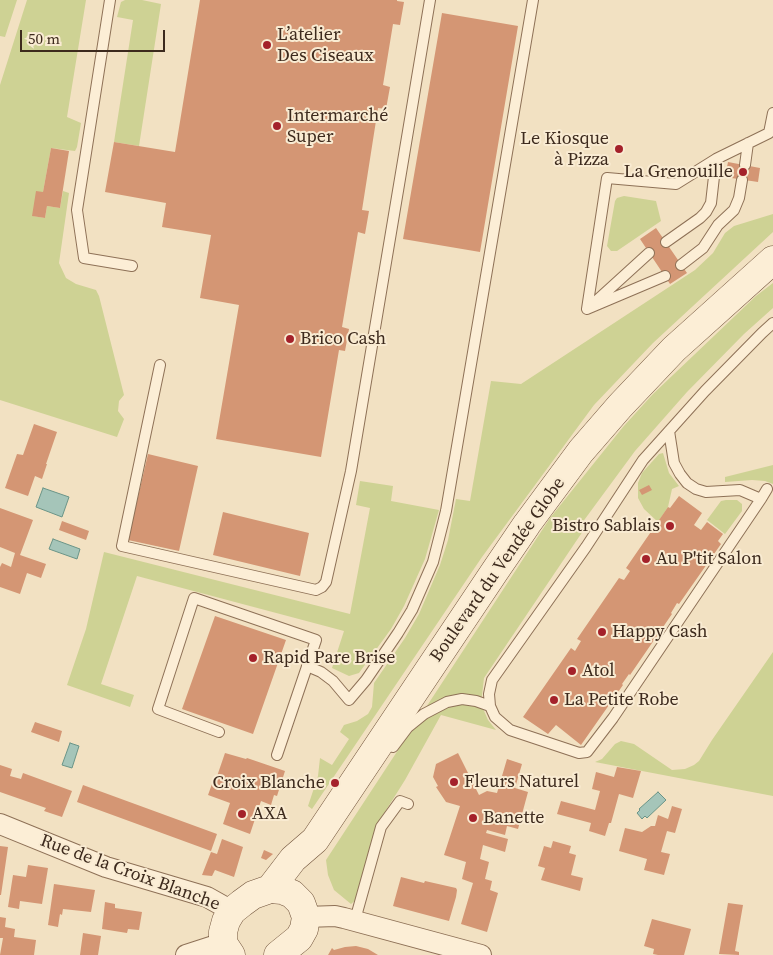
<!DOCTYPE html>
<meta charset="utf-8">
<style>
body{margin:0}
#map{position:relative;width:773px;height:955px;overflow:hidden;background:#f2e1c2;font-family:"Source Serif 4",serif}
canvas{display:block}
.scale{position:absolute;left:20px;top:30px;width:145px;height:22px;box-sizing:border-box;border:2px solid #3d2a1d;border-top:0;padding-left:6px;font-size:15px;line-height:18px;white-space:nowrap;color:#3d2a1d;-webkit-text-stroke:4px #f9ebd2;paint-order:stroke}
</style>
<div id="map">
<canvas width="773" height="955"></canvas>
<div class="scale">50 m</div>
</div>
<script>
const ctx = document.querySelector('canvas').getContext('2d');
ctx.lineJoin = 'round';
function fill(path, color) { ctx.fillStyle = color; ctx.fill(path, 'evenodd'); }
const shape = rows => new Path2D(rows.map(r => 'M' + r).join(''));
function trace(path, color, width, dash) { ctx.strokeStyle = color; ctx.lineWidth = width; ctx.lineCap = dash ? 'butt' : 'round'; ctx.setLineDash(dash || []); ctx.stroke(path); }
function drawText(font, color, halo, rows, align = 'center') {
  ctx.font = font + ' "Source Serif 4",serif'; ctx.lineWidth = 4; ctx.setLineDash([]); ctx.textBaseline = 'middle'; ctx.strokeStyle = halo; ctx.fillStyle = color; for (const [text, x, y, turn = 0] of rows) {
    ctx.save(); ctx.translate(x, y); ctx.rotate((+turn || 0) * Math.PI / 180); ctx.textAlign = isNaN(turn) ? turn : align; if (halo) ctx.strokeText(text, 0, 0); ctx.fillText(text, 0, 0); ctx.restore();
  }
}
fill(shape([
 [0,0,17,0,5,37,0,36],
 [27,0,86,0,67,117,81,123,77,147,75,151,51,148,43,192,33,216,45,218,47,206,60,208,63,191,69,193,59,263,66,278,76,284,96,290,99,296,124,395,119,401,118,411,124,419,117,437,0,400,0,85],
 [125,0,142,0,161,4,139,146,114,142,133,20,117,17,121,2],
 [624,196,656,201,661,221,617,251,611,251,607,246,615,201,617,198],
 [773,214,773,232,653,343,594,405,482,557,312,809,308,806,318,776,320,758,332,765,349,739,340,732,344,725,357,721,368,714,372,707,374,683,405,638,419,614,440,565,448,540,456,499,470,501,491,381,521,384,695,270,713,253,725,233,734,226],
 [773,283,773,308,744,334,687,392,635,451,582,523,583,531,484,678,481,704,488,720,496,730,441,715,405,780,378,823,358,898,351,904,334,890,328,875,326,860,550,518,623,427,653,394,756,296],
 [663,453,669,473,679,486,672,489,668,507,658,522,644,509,638,498,638,483,642,473,659,454],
 [773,465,773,484,765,481,752,480,725,482,725,477],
 [360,481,393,486,391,501,439,510,425,559,404,606,391,629,359,673,349,676,332,668,344,631,137,576,101,684,134,695,130,707,67,685,86,629,104,552,350,614,370,508,356,505],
 [726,500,737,500,742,504,742,511,725,534,707,520,721,501],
 [773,652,773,796,595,762,602,759,615,744,621,741,634,744,672,770,685,769,694,765,699,761,712,740]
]), '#ced294');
const water = shape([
 [43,488,69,497,62,517,36,507,43,488],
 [53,539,80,549,77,559,49,549,53,539],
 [70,743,79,746,72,768,62,765,70,743],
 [658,792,666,800,647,818,645,816,642,819,637,813,640,810,639,809,658,792]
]);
fill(water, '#a5c5b9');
trace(water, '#6a9487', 1);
fill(shape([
 [200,0,397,0,397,1,404,2,400,25,393,24,383,85,390,87,386,109,378,108,362,210,369,211,365,234,358,232,342,327,349,329,345,351,339,350,321,457,216,439,239,305,200,298,211,235,162,227,166,203,105,192,114,142,175,152],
 [442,13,518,26,480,252,403,239],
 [51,148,69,151,60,208,47,206,45,218,32,216,36,191,43,192],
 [728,162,760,168,758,182,725,177],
 [656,228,687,273,670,284,640,239],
 [34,424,57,432,46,464,47,464,42,479,35,476,28,496,5,488,17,454,23,455],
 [148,454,198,466,179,551,128,540],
 [649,485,652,490,642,495,639,490],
 [679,496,702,513,694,525,701,530,707,522,723,534,718,541,721,544,679,604,677,603,671,613,672,614,630,675,629,674,622,684,623,685,581,745,556,725,548,734,523,717,571,648,575,651,581,641,577,639,619,578,624,580,630,571,626,568,668,507,670,508],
 [0,508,33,520,20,555,46,564,41,578,27,573,20,594,0,587,0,567,2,563,11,567,15,553,0,547],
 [223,512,309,533,300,576,213,555],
 [62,521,89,531,86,540,59,530],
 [215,616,286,640,253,734,182,709],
 [35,722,62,731,59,742,31,732],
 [225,753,246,759,247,758,285,771,277,796,274,795,271,805,261,801,250,834,223,824,230,803,208,795,212,784,214,785],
 [458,753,479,795,487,791,497,793,507,759,522,764,515,788,528,792,518,829,507,826,505,835,487,830,486,833,508,839,505,852,483,845,480,859,489,862,485,879,492,881,490,890,498,893,487,932,461,924,473,883,462,879,466,862,444,855,460,806,446,802,436,787,438,786,433,777,436,764],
 [0,765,12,769,10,776,21,779,23,773,72,791,62,817,44,811,46,808,0,792],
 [617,767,641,771,633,798,619,794,611,823,609,823,605,836,589,831,591,823,557,814,561,801,595,810,600,791,592,789,596,772,614,777],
 [83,785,217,834,211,851,77,802],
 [672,806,682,809,675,833,667,831,661,852,670,854,664,875,644,870,647,859,619,851,625,828,642,832,651,826,655,826,658,815,668,819],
 [222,839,243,847,234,877,215,870,212,876,202,875,211,852,217,854],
 [553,841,571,846,569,853,576,855,571,875,583,878,580,891,541,880,545,868,538,866,544,846,551,848],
 [0,846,8,847,1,895,0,895],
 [264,850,273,854,266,860,261,858],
 [28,865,48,868,42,904,20,901,19,909,8,907,13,875,26,877],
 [401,877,424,883,425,881,456,888,457,890,456,897,449,921,393,906],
 [54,884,95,890,91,912,63,909,62,915,60,914,58,927,48,925],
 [105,902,115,904,115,908,142,912,139,930,128,929,127,933,102,929],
 [728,903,743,905,735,951,739,952,739,955,719,954],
 [0,917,6,918,5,927,15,929,14,937,36,940,34,955,0,955,3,938,0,938],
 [652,919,691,929,684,955,658,955,653,954,654,949,644,946],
 [83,933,101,936,98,955,80,955],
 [356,946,368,949,378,955,328,955,332,948,334,950,345,947]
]), '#d49674');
const lane = shape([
 [110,0,77,210,84,258,132,266],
 [745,165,748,143],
 [666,242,700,218,706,212,711,203,716,159],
 [681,265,703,248,718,225,734,210,739,198,742,180],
 [593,304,649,253],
 [587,309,607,178,676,184,716,159,769,133,773,113],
 [587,309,665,276],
 [160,365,122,546,316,590,322,587,326,582,351,471,430,0],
 [669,431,674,463,680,474,687,483,696,489,706,492,740,490,761,499,613,718,587,752,579,753,510,730,495,717,490,706,489,694,492,680,586,547,643,460,705,391,762,333,773,323],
 [761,499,767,489],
 [307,666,321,672,333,681,349,700,366,680,398,633,412,610,433,562,446,511,533,0],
 [219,732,158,709,194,598,316,640,277,755],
 [393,747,408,727,424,714,447,702,462,699,476,701,490,706],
 [355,920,381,827,400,801,408,804]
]);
const street = shape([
 [0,824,106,867,207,897,232,911],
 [306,917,335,916,344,918,481,955],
 [186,955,223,943]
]);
const secondary = shape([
 [270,889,293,859,315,840,495,571,527,524,581,451,620,406,674,349,773,260],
 [231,955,223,943,223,932,226,921,232,911,242,903,253,895,270,889,282,890,292,894,301,903,306,917,304,929,299,938,278,955]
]);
trace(lane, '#8e7157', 12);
trace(street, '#8e7157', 22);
trace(secondary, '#70523a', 29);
trace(lane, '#fceed6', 10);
trace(street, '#fceed6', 20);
trace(secondary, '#fceed6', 28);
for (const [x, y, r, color] of [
 [267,45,5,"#a4212a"],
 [277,126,5,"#a4212a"],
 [619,149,5,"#a4212a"],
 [743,172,5,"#a4212a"],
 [290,339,5,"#a4212a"],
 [670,526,5,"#a4212a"],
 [646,559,5,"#a4212a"],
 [602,632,5,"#a4212a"],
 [253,658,5,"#a4212a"],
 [572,671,5,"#a4212a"],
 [554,700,5,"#a4212a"],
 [454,782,5,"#a4212a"],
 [335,783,5,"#a4212a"],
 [242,814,5,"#a4212a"],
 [473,818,5,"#a4212a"]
]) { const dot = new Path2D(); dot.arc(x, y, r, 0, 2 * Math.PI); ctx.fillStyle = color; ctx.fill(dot); trace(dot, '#f9ebd2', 2); }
drawText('18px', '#3d2a1d', '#f9ebd2', [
 ["L’atelier",277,35],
 ["Des Ciseaux",277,56],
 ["Intermarché",287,116],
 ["Super",287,137],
 ["Le Kiosque",609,139,"right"],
 ["à Pizza",609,160,"right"],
 ["La Grenouille",733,172,"right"],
 ["Brico Cash",300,339],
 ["Bistro Sablais",660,526,"right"],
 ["Au P'tit Salon",656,559],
 ["Happy Cash",612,632],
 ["Rapid Pare Brise",263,658],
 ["Atol",582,671],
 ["La Petite Robe",564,700],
 ["Fleurs Naturel",464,782],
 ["Croix Blanche",325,783,"right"],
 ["AXA",252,814],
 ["Banette",483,818]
], 'left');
drawText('18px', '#3d2a1d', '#f9ebd2', [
 ["Boulevard du Vendée Globe",498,570,-55],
 ["Rue de la Croix Blanche",130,873,20]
]);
</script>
